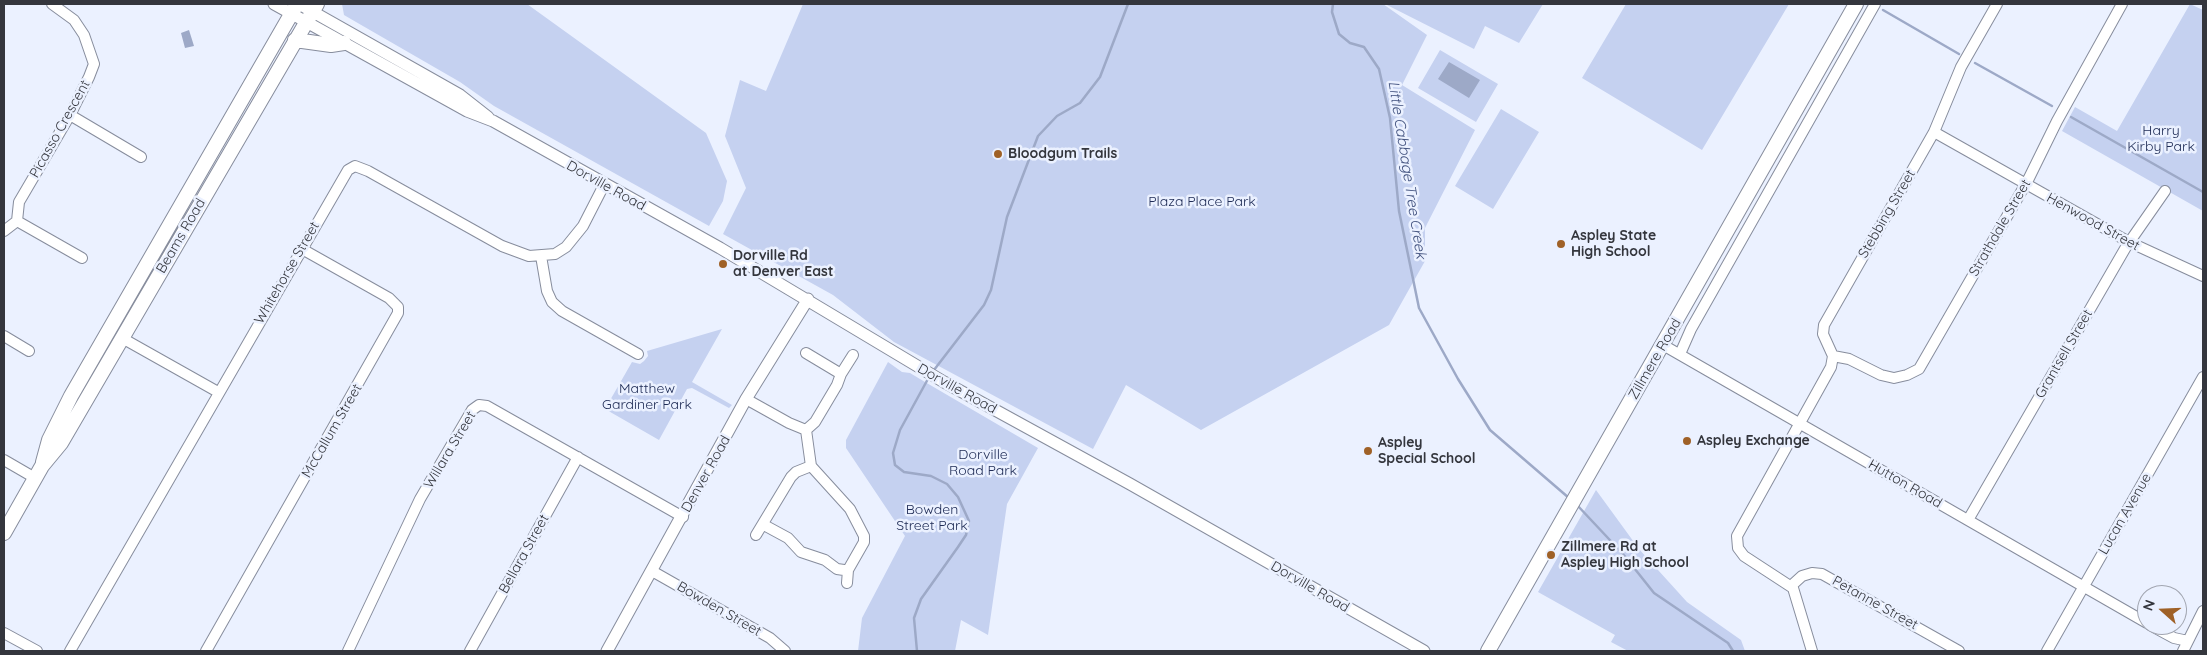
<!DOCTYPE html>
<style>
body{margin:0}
#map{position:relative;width:2207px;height:655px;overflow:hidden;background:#ebf1ff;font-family:Quicksand,sans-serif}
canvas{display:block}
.frame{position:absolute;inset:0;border:5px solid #34363d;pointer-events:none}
.north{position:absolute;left:2137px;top:585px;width:50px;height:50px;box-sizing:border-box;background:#ebf1ff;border:1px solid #a2a6b1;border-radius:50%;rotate:290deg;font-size:14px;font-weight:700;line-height:20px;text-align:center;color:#34363d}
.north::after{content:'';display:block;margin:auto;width:18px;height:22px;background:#9f6127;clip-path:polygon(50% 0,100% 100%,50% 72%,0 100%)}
</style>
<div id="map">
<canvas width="2207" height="655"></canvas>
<div class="frame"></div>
<div class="north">N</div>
</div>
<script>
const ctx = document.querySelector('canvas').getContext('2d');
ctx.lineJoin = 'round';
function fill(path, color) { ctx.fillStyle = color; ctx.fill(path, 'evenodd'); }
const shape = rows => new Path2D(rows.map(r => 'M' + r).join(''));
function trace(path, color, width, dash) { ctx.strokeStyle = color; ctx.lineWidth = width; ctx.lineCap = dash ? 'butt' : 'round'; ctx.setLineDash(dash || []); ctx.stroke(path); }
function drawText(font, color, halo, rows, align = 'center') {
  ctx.font = font + ' Quicksand,sans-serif'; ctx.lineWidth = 5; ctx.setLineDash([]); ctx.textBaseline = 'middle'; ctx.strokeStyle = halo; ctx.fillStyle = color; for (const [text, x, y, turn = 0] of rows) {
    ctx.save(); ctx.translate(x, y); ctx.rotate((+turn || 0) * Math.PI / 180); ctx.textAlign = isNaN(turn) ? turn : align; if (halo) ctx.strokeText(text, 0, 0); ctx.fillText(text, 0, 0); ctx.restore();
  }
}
fill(shape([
 [342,4,527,4,706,133,727,181,723,201,709,226,494,106,460,82,356,22,344,15],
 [803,4,1383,4,1427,35,1402,85,1475,130,1425,228,1425,261,1389,325,1201,430,1126,385,1093,449,894,342,833,295,723,234,746,188,725,136,740,80,766,91],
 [1385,4,1543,4,1519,43,1485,26,1474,49],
 [1626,4,1789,4,1702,150,1582,78],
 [2190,4,2203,10,2203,211,2062,131,2075,107,2117,131],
 [1440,50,1498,84,1476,122,1418,88],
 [1501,109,1539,132,1493,209,1455,186],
 [722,329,692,382,732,405,729,408,692,388,687,389,659,440,605,409,632,362,640,364,644,361,648,356,647,351],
 [888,362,902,372,910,373,925,382,1038,448,1007,504,988,635,961,620,955,651,858,651,862,618,905,536,846,448,846,440],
 [1596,490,1639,549,1687,602,1741,640,1745,651,1628,651,1611,642,1615,635,1538,592]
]), '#c5d1f0');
fill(shape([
 [189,30,194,46,185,48,181,33],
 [1449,62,1480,80,1469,98,1438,79]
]), '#9da9c7');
trace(shape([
 [1333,4,1332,12,1339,34,1350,43,1364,47,1379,69,1390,118,1399,211,1419,308,1458,379,1490,430,1569,498],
 [1883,10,1959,54],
 [1975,63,2052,106],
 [2071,117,2203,192],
 [934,370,984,305,991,290,1007,217,1038,136,1057,116,1080,103,1100,77,1128,4],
 [1577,505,1623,554,1654,593,1728,643,1733,651],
 [917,651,914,618,921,599,958,547,966,535,969,521,958,497,947,484,931,476,904,472,895,465,893,453,900,430,929,377]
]), '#9da9c7', 2.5);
const minor = shape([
 [70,115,141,157],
 [1934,132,2129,242,2203,276],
 [17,221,82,258],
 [4,231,17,221,19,202,70,115,89,77,94,64,84,35,74,20,52,4],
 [541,256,547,291,552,302,562,311,638,354],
 [4,336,29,351],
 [122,338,218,392],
 [1663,345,2147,623],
 [806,353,841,374,837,385,815,422,806,430],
 [1680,354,1691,329,1875,4],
 [1833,356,1849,359,1881,375,1894,378,1907,375,1919,369,2028,180,2057,121,2122,4],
 [841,374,853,355],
 [746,399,789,423,806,430,811,466,850,509,864,536,864,542,848,570,844,570,837,569,825,560,801,552,788,538,764,525],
 [4,460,35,478],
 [1968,520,2126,247,2165,191],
 [756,535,791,477,796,472,811,466],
 [652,571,770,638,785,651],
 [847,583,848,570],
 [1791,586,1802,576,1812,573,1822,574,1959,651],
 [2150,625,2174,638,2188,641],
 [4,633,37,651],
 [70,651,348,170,355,166,368,171,502,246,529,256,555,254,566,247,583,226,604,185],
 [206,651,398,313,398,307,389,298,302,249],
 [348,651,420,499,472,410,479,405,487,406,683,517],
 [470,651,578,457],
 [1812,651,1793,588,1744,556,1738,548,1737,536,1831,367,1833,356,1823,334,1824,325,1934,132,1961,67,1997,4],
 [2047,651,2203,377],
 [2183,651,2203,611]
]);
const tertiary = shape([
 [274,4,467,111,493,121,720,248,944,382,1130,484,1424,651],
 [299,4,460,95,488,117],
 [607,651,746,399,808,299]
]);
const secondary = shape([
 [295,40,331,45,344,43],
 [43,462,49,440,71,396,297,4],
 [4,533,42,466,61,443,317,4],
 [1488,651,1856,4]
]);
trace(minor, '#878d9d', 12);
trace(tertiary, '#878d9d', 13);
trace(secondary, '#878d9d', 16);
trace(minor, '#fff', 10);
trace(tertiary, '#fff', 11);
trace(secondary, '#fff', 14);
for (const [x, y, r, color] of [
 [998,154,5,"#9f6127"],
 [1561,244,5,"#9f6127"],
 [723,264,5,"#9f6127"],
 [1687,441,5,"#9f6127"],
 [1368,451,5,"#9f6127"],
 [1551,555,5,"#9f6127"]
]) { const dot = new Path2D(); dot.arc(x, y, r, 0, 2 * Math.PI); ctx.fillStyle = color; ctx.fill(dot); trace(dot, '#ebf1ff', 2); }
drawText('14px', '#34363d', '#ebf1ff', [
 ["Picasso Crescent",60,129,-61],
 ["Dorville Road",606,186,29],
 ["Stebbing Street",1887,214,-60],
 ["Henwood Street",2093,222,29],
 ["Strathdale Street",2000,228,-60],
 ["Beams Road",181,236,-60],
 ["Whitehorse Street",287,273,-60],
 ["Grantsell Street",2064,354,-60],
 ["Zillmere Road",1655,359,-60],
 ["Dorville Road",957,389,29],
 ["McCallum Street",332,431,-60],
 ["Willara Street",450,450,-59],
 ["Denver Road",706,474,-61],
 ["Hutton Road",1905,484,30],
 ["Lucan Avenue",2125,514,-60],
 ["Bellara Street",524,554,-61],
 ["Dorville Road",1310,587,30],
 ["Petanne Street",1875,603,29],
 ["Bowden Street",719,609,30]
]);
drawText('14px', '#202d57', '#ebf1ff', [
 ["Harry",2161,131],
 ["Kirby Park",2161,147],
 ["Plaza Place Park",1202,202],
 ["Matthew",647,389],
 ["Gardiner Park",647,405],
 ["Dorville",983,455],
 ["Road Park",983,471],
 ["Bowden",932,510],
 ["Street Park",932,526]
]);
drawText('bold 14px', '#34363d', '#ebf1ff', [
 ["Bloodgum Trails",1008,154],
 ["Aspley State",1571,236],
 ["High School",1571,252],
 ["Dorville Rd",733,256],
 ["at Denver East",733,272],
 ["Aspley Exchange",1697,441],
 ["Aspley",1378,443],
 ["Special School",1378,459],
 ["Zillmere Rd at",1561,547],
 ["Aspley High School",1561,563]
], 'left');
drawText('italic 15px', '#445480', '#ebf1ff', [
 ["Little Cabbage Tree Creek",1407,170,81]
]);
</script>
